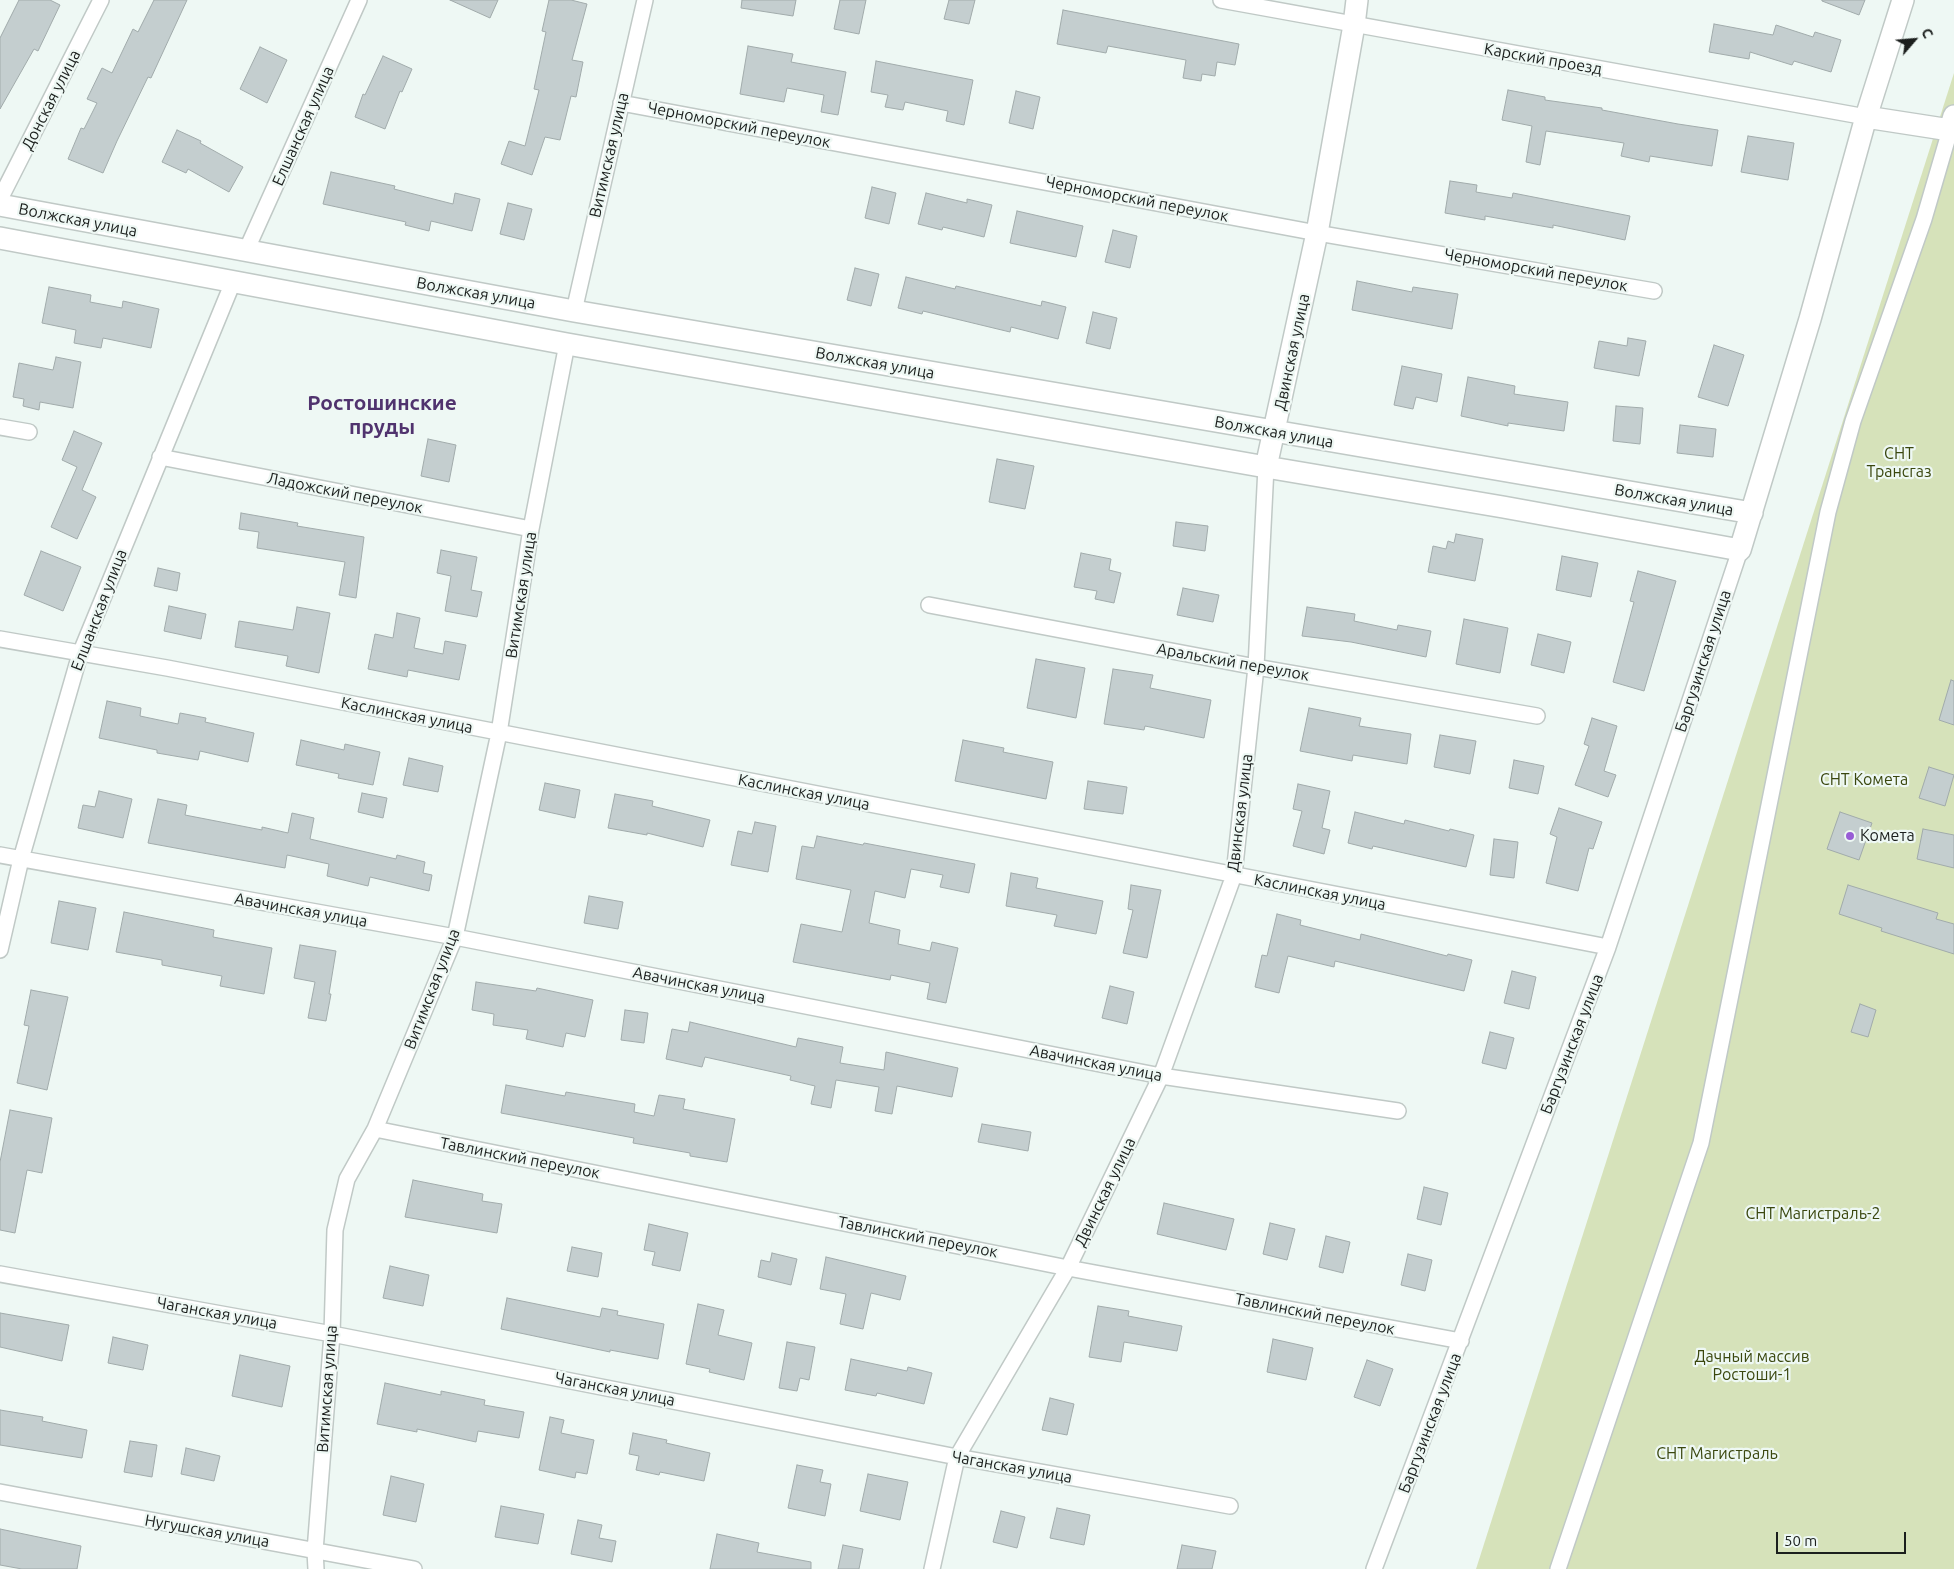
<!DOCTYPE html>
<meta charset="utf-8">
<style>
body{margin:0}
#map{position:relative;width:1954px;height:1569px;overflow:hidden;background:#eef8f4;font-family:Ubuntu,sans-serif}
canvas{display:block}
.north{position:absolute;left:1889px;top:15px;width:50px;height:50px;-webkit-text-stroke:4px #eef8f4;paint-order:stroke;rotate:63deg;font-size:14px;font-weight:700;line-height:20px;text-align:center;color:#1b1f1d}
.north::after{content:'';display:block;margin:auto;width:18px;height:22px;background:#1b1f1d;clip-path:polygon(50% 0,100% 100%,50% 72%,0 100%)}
.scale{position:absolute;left:1776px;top:1532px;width:130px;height:22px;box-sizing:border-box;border:2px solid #1b1f1d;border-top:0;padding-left:6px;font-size:15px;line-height:18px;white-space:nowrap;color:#1b1f1d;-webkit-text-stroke:4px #eef8f4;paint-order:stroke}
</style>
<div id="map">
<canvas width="1954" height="1569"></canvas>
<div class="north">С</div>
<div class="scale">50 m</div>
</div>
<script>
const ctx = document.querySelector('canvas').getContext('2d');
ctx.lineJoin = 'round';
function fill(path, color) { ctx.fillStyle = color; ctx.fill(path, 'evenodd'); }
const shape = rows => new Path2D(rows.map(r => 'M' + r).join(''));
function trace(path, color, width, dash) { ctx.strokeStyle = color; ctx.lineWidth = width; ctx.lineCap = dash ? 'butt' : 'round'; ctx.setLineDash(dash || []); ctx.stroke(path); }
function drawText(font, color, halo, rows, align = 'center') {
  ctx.font = font + ' Ubuntu,sans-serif'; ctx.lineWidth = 4.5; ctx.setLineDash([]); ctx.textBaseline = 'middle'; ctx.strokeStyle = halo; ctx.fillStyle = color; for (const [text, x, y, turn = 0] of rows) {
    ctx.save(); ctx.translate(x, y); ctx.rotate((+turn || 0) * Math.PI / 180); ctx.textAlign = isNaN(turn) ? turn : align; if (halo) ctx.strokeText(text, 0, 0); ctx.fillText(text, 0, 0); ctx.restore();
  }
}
fill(shape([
 [1954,73,1954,1569,1476,1569]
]), '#d6e2ba');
const building = shape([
 [19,0,50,0,60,5,38,51,34,49,0,109,0,38,19,0],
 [154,0,187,0,151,78,148,77,117,141,103,173,68,159,81,128,84,129,97,103,87,99,102,68,112,73,133,29,138,32,154,0],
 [450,0,498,0,490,18,450,0],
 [549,0,571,0,587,4,572,60,583,62,576,97,571,96,560,140,545,137,532,175,501,164,509,141,525,146,539,90,534,89,546,32,542,31,549,0],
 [742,0,796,0,793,16,741,8,742,0],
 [840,0,866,0,859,34,834,29,840,0],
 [949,0,975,0,969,24,944,19,949,0],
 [1822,0,1865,0,1859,15,1822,1,1822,0],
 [1063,10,1239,44,1235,65,1217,62,1215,76,1202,74,1201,81,1183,78,1186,60,1108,46,1106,53,1057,44,1063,10],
 [1714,24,1773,35,1776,25,1813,37,1815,32,1841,40,1831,72,1794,61,1792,65,1750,52,1749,59,1709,52,1714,24],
 [748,46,793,54,791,62,846,72,838,115,821,112,824,95,787,88,784,102,740,94,748,46],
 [260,47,287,60,267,103,240,89,260,47],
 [383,56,412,69,402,92,400,91,385,129,355,117,363,94,365,95,383,56],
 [876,61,973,80,964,125,946,121,948,111,905,102,903,110,885,107,888,95,871,92,876,61],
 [1508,90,1545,97,1545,100,1602,108,1602,110,1678,124,1718,130,1712,166,1650,156,1649,162,1621,156,1624,143,1546,131,1540,165,1526,162,1532,126,1502,120,1508,90],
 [1016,91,1040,97,1033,129,1009,123,1016,91],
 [177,130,201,141,200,143,243,167,229,192,188,169,186,173,162,162,177,130],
 [1748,136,1794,143,1788,180,1741,172,1748,136],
 [331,172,395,186,394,189,453,204,455,193,480,199,472,231,431,221,429,231,405,225,406,222,323,204,331,172],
 [1450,181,1477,185,1476,192,1512,198,1513,193,1630,216,1625,240,1553,225,1553,228,1485,216,1485,220,1445,213,1450,181],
 [872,187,896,193,889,224,865,218,872,187],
 [926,193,967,203,967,199,992,205,984,237,943,227,942,230,918,224,926,193],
 [508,203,532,209,524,240,500,234,508,203],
 [1017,211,1083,226,1076,257,1010,243,1017,211],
 [1113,230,1137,236,1130,268,1105,262,1113,230],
 [855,268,879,274,871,306,847,300,855,268],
 [906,277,955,289,956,286,1041,306,1042,301,1066,307,1058,339,1011,327,1010,332,923,311,922,314,898,308,906,277],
 [1357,281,1412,292,1413,287,1458,294,1452,329,1352,310,1357,281],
 [49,287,91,295,90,302,122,308,123,301,159,309,151,348,103,338,101,348,74,343,76,330,42,323,49,287],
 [1093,312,1117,318,1110,349,1086,343,1093,312],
 [1628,338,1646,341,1639,376,1594,368,1599,341,1627,346,1628,338],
 [1714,345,1744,355,1728,406,1698,397,1714,345],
 [56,357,81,362,73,408,40,402,39,410,23,406,24,399,13,397,19,363,53,370,56,357],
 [1402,366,1442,374,1437,402,1416,397,1413,409,1394,405,1402,366],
 [1468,377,1515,386,1514,394,1568,402,1564,431,1508,423,1508,426,1461,416,1468,377],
 [1616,406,1643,408,1640,444,1613,441,1616,406],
 [1680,425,1716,429,1713,457,1677,453,1680,425],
 [74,431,102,443,82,490,96,497,77,539,51,527,77,467,62,460,74,431],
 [428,439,456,445,449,482,421,476,428,439],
 [997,459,1034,466,1025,509,989,502,997,459],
 [241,513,298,523,297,526,364,537,356,598,339,595,345,562,257,548,259,532,239,529,241,513],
 [1176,522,1208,526,1205,551,1173,546,1176,522],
 [1456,534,1483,539,1475,581,1428,572,1433,546,1446,549,1448,541,1454,543,1456,534],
 [441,550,477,557,471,590,482,592,477,617,445,611,451,576,437,573,441,550],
 [41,551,81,567,63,611,24,595,41,551],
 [1081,553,1111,559,1109,570,1121,573,1114,603,1095,599,1097,591,1074,587,1081,553],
 [1562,556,1598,563,1591,597,1556,590,1562,556],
 [158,568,180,573,177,591,154,586,158,568],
 [1638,571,1676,581,1644,691,1613,682,1634,602,1630,601,1638,571],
 [1183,588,1219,595,1213,622,1177,615,1183,588],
 [169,606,206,614,201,639,164,631,169,606],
 [297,607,330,613,319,673,286,666,288,656,235,647,239,621,293,630,297,607],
 [1307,607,1355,614,1354,621,1397,630,1398,625,1431,631,1426,657,1351,642,1302,636,1307,607],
 [397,613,420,618,414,648,443,654,445,641,466,645,459,680,408,670,407,677,368,669,375,634,393,638,397,613],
 [1464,619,1508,628,1500,673,1456,664,1464,619],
 [1538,634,1571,642,1564,673,1531,665,1538,634],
 [1036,659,1085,668,1076,718,1027,708,1036,659],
 [1113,669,1153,675,1150,688,1211,700,1204,738,1145,726,1144,730,1104,724,1113,669],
 [1951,680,1954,681,1954,725,1939,720,1951,680],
 [107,701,141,708,140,716,178,724,180,713,206,718,205,722,254,733,248,762,200,751,198,760,157,753,157,750,99,738,107,701],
 [1309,708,1361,718,1359,726,1411,734,1407,764,1353,755,1352,761,1300,751,1309,708],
 [1592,718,1617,726,1604,771,1616,775,1608,797,1575,785,1589,746,1584,744,1592,718],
 [1440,735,1476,741,1470,774,1434,767,1440,735],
 [301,740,344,750,345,744,380,752,373,785,338,778,339,774,296,765,301,740],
 [963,740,1004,748,1003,752,1053,762,1046,799,955,781,963,740],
 [409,758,443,766,438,792,403,785,409,758],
 [1514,760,1544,766,1538,794,1509,788,1514,760],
 [1929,767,1954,775,1945,806,1919,798,1929,767],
 [1088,781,1127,787,1123,814,1084,809,1088,781],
 [545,783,580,790,575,818,539,810,545,783],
 [1298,784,1330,791,1322,828,1330,830,1324,854,1293,846,1302,811,1293,809,1298,784],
 [99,791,132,799,123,838,78,828,83,805,95,807,99,791],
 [362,793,387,798,383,818,358,812,362,793],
 [615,794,653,801,652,806,710,820,703,847,647,833,647,835,608,828,615,794],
 [158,799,187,805,185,815,262,830,262,827,288,833,292,813,314,818,310,839,396,859,397,855,425,862,423,873,432,875,429,891,370,877,368,886,327,876,329,864,287,855,285,868,148,843,158,799],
 [1559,808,1602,822,1593,849,1589,848,1578,891,1546,883,1557,837,1550,834,1559,808],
 [1355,812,1404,824,1405,820,1449,831,1450,829,1474,835,1466,867,1373,846,1372,849,1348,843,1355,812],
 [1840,812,1872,823,1859,860,1827,849,1840,812],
 [755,822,776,826,768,872,731,865,738,831,752,834,755,822],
 [1923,829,1954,835,1954,868,1917,859,1923,829],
 [817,836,863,845,864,843,975,864,969,893,940,887,943,875,911,869,905,898,875,891,869,923,900,930,898,944,930,951,932,942,958,948,946,1003,927,999,930,983,891,975,890,980,793,962,801,924,842,932,851,890,796,879,802,846,814,848,817,836],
 [1494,839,1518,842,1514,878,1490,875,1494,839],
 [1011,873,1038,878,1036,888,1103,901,1096,934,1054,926,1057,915,1006,906,1011,873],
 [1131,885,1161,890,1147,958,1123,953,1133,910,1128,909,1131,885],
 [1848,885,1938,913,1936,919,1954,924,1954,954,1881,931,1882,928,1839,914,1848,885],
 [589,896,623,902,618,929,584,923,589,896],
 [59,901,96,908,88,950,51,943,59,901],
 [124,912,214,930,213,937,272,948,264,994,220,986,222,976,162,965,162,960,116,952,124,912],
 [1277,914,1301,920,1300,925,1360,940,1361,934,1447,956,1448,954,1472,960,1464,991,1335,961,1334,967,1288,956,1279,993,1255,987,1262,955,1267,956,1277,914],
 [300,945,336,951,329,994,331,994,326,1021,308,1018,315,982,294,978,300,945],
 [1512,971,1536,977,1529,1009,1504,1003,1512,971],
 [476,982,536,991,537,988,593,1000,585,1037,566,1033,563,1047,526,1039,528,1030,493,1025,494,1014,472,1010,476,982],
 [1110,986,1134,992,1127,1024,1102,1018,1110,986],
 [31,990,68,997,47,1090,17,1083,29,1026,24,1025,31,990],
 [1860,1004,1876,1010,1868,1037,1851,1032,1860,1004],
 [625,1010,648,1013,644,1043,621,1040,625,1010],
 [690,1022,796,1047,798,1038,843,1047,840,1063,884,1070,886,1052,958,1068,952,1097,897,1086,892,1114,875,1111,879,1087,836,1080,831,1108,811,1104,815,1086,790,1080,791,1076,705,1057,702,1067,666,1059,672,1029,688,1032,690,1022],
 [1490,1032,1514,1038,1506,1069,1482,1063,1490,1032],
 [506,1085,565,1096,566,1092,635,1104,634,1112,654,1116,659,1095,685,1099,683,1109,735,1119,727,1162,690,1156,690,1153,633,1143,634,1138,501,1113,506,1085],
 [10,1110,52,1118,42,1173,27,1170,15,1233,0,1230,0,1162,10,1110],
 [982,1124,1031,1132,1028,1151,978,1142,982,1124],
 [413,1180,483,1194,482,1201,502,1204,497,1233,405,1217,413,1180],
 [1424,1187,1448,1193,1441,1225,1417,1219,1424,1187],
 [1164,1203,1234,1219,1226,1250,1157,1234,1164,1203],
 [1270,1223,1295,1229,1287,1260,1263,1254,1270,1223],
 [649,1224,688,1233,680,1271,652,1265,655,1252,644,1250,649,1224],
 [1326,1236,1350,1242,1343,1273,1319,1267,1326,1236],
 [572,1247,602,1253,598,1277,567,1271,572,1247],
 [772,1253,797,1259,791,1285,758,1277,761,1260,770,1262,772,1253],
 [1408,1254,1432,1260,1425,1291,1401,1285,1408,1254],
 [826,1257,906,1276,900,1300,871,1293,863,1329,840,1324,846,1294,820,1289,826,1257],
 [390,1266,429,1275,423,1306,383,1298,390,1266],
 [507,1298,600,1317,602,1308,618,1311,617,1315,664,1324,658,1359,610,1350,610,1352,501,1329,507,1298],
 [698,1304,724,1310,718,1335,752,1343,744,1380,709,1372,710,1369,686,1364,698,1304],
 [1098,1306,1129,1311,1128,1316,1182,1326,1177,1351,1124,1342,1121,1362,1089,1357,1098,1306],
 [0,1313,69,1325,62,1361,0,1347,0,1313],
 [113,1337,148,1345,143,1370,108,1363,113,1337],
 [1273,1339,1313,1348,1306,1380,1267,1372,1273,1339],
 [787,1342,815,1347,809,1380,800,1378,797,1391,779,1388,787,1342],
 [240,1355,290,1366,282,1407,232,1396,240,1355],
 [851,1359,907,1371,908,1367,932,1373,924,1404,877,1393,876,1396,845,1390,851,1359],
 [1367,1360,1393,1369,1380,1406,1354,1397,1367,1360],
 [385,1383,441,1395,441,1391,485,1400,484,1405,524,1412,519,1438,478,1431,476,1442,417,1429,417,1432,377,1424,385,1383],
 [1050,1398,1074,1404,1067,1435,1042,1430,1050,1398],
 [0,1410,43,1417,42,1421,87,1430,82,1458,0,1445,0,1410],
 [550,1417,564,1420,561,1433,594,1440,587,1474,576,1472,575,1478,539,1470,550,1417],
 [633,1433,667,1440,666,1443,710,1453,704,1481,660,1472,659,1475,636,1470,639,1456,629,1454,633,1433],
 [130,1441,157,1445,152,1477,124,1472,130,1441],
 [186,1448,220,1456,214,1481,181,1474,186,1448],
 [797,1465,823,1470,820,1482,831,1484,825,1516,788,1508,797,1465],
 [868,1474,908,1482,900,1520,860,1511,868,1474],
 [391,1476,424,1484,416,1522,383,1515,391,1476],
 [501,1506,544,1514,538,1544,495,1537,501,1506],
 [1057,1508,1090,1515,1084,1545,1050,1538,1057,1508],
 [1001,1511,1025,1517,1017,1548,993,1542,1001,1511],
 [578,1520,602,1525,599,1538,616,1541,612,1562,571,1554,578,1520],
 [0,1529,81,1546,77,1569,22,1569,0,1565,0,1529],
 [717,1534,759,1543,757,1552,811,1562,811,1569,710,1569,717,1534],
 [843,1545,863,1549,859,1569,838,1569,843,1545],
 [1182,1545,1216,1551,1212,1569,1177,1569,1182,1545]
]);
fill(building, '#c4cecf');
trace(building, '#a1abab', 1);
const street = shape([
 [1221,0,1866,117],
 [621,103,1317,233,1654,291],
 [0,199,101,0],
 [246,251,359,0],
 [574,311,645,0],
 [0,427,29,432],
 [160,457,531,529],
 [929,605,1256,667,1537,716],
 [0,639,167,668,1608,947],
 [0,855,455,937,1161,1076,1398,1111],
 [0,950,21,859,80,654,233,282],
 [375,1129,1068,1268,1461,1341],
 [0,1274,332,1334,957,1457,1230,1506],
 [0,1492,414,1569],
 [316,1569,315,1551,332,1334,335,1230,347,1179,375,1129,455,937,499,733,531,529,567,344],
 [932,1569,957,1457,1068,1268,1161,1076,1234,875,1256,667,1266,467],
 [1374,1569,1608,947,1740,550],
 [1558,1569,1701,1143,1828,512,1853,421,1924,219,1950,130]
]);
const secondary = shape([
 [1866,117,1950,130,1954,116],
 [0,205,574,311,1752,513],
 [0,238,567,344,1266,467,1503,507,1740,550,1810,319,1866,117,1903,0],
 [1266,467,1317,233,1354,25,1357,0]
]);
trace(street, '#c0c9c6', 18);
trace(secondary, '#c0c9c6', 24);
trace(street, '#fff', 15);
trace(secondary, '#fff', 21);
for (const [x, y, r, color] of [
 [1850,836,5,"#985dd5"]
]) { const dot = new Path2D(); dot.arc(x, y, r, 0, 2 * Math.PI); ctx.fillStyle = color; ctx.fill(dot); trace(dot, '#eef8f4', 2); }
drawText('16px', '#1b1f1d', '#eef8f4', [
 ["Карский проезд",1543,59,10],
 ["Донская улица",51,100,-63],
 ["Черноморский переулок",739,125,11],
 ["Елшанская улица",303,126,-66],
 ["Витимская улица",609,155,-77],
 ["Черноморский переулок",1137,199,11],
 ["Волжская улица",78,220,11],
 ["Черноморский переулок",1536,270,10],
 ["Волжская улица",476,293,10],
 ["Двинская улица",1292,352,-78],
 ["Волжская улица",875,363,10],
 ["Волжская улица",1274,432,10],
 ["Ладожский переулок",345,493,11],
 ["Волжская улица",1674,500,10],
 ["Витимская улица",521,595,-81],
 ["Елшанская улица",99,610,-69],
 ["Баргузинская улица",1703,661,-72],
 ["Аральский переулок",1233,662,10],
 ["Каслинская улица",407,715,11],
 ["Каслинская улица",804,792,11],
 ["Двинская улица",1240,813,-83],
 ["Каслинская улица",1320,892,11],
 ["Авачинская улица",301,910,10],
 ["Авачинская улица",699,985,11],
 ["Витимская улица",432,989,-69],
 ["Баргузинская улица",1572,1044,-69],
 ["Авачинская улица",1096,1063,11],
 ["Тавлинский переулок",520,1158,11],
 ["Двинская улица",1105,1192,-64],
 ["Тавлинский переулок",918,1237,11],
 ["Чаганская улица",217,1313,10],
 ["Тавлинский переулок",1315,1314,11],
 ["Витимская улица",327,1389,-86],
 ["Чаганская улица",615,1389,11],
 ["Баргузинская улица",1430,1423,-69],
 ["Чаганская улица",1012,1467,10],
 ["Нугушская улица",207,1531,10]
]);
drawText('16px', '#3a470e', '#eef8f4', [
 ["СНТ",1899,454],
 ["Трансгаз",1899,472],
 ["СНТ Комета",1864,780],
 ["СНТ Магистраль-2",1813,1214],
 ["Дачный массив",1752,1357],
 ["Ростоши-1",1752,1375],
 ["СНТ Магистраль",1717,1454]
]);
drawText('16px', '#1b1f1d', '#eef8f4', [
 ["Комета",1860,836]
], 'left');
drawText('bold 21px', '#50336e', '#eef8f4', [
 ["Ростошинские",382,403],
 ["пруды",382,427]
]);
</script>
